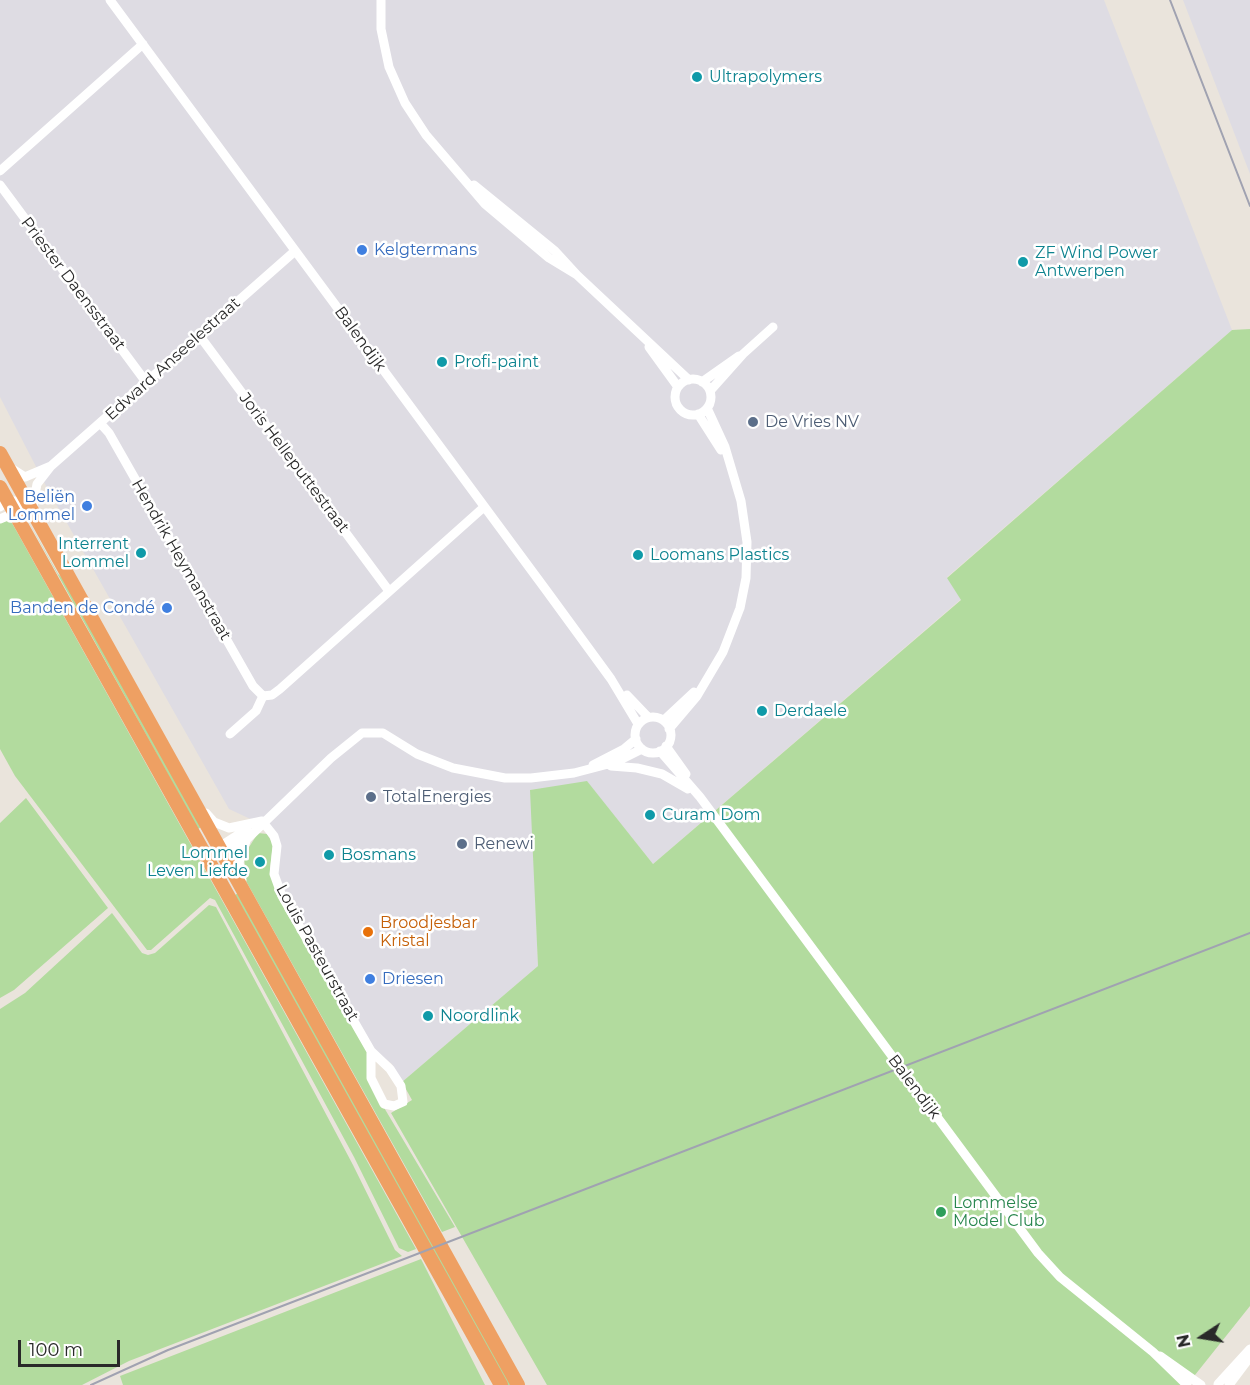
<!DOCTYPE html>
<meta charset="utf-8">
<style>
body{margin:0}
#map{position:relative;width:1250px;height:1385px;overflow:hidden;background:#eae4dc;font-family:Montserrat,sans-serif}
canvas{display:block}
.north{position:absolute;left:1172px;top:1307px;width:60px;height:60px;-webkit-text-stroke:4px #fff;paint-order:stroke;rotate:258deg;font-size:16px;font-weight:700;line-height:24px;text-align:center;color:#292929}
.north::after{content:'';display:block;margin:auto;width:21px;height:27px;background:#292929;clip-path:polygon(50% 0,100% 100%,50% 72%,0 100%)}
.scale{position:absolute;left:18px;top:1340px;width:102px;height:27px;box-sizing:border-box;border:3px solid #292929;border-top:0;padding-left:8px;font-size:18px;line-height:21px;white-space:nowrap;color:#292929;-webkit-text-stroke:4px #fff;paint-order:stroke}
</style>
<div id="map">
<canvas width="1250" height="1385"></canvas>
<div class="north">N</div>
<div class="scale">100 m</div>
</div>
<script>
const ctx = document.querySelector('canvas').getContext('2d');
ctx.lineJoin = 'round';
function fill(path, color) { ctx.fillStyle = color; ctx.fill(path, 'evenodd'); }
const shape = rows => new Path2D(rows.map(r => 'M' + r).join(''));
function trace(path, color, width, dash) { ctx.strokeStyle = color; ctx.lineWidth = width; ctx.lineCap = dash ? 'butt' : 'round'; ctx.setLineDash(dash || []); ctx.stroke(path); }
function drawText(font, color, halo, rows, align = 'center') {
  ctx.font = font + ' Montserrat,sans-serif'; ctx.lineWidth = 5; ctx.setLineDash([]); ctx.textBaseline = 'middle'; ctx.strokeStyle = halo; ctx.fillStyle = color; for (const [text, x, y, turn = 0] of rows) {
    ctx.save(); ctx.translate(x, y); ctx.rotate((+turn || 0) * Math.PI / 180); ctx.textAlign = isNaN(turn) ? turn : align; if (halo) ctx.strokeText(text, 0, 0); ctx.fillText(text, 0, 0); ctx.restore();
  }
}
fill(shape([
 [0,0,1104,0,1232,330,947,577,961,599,653,864,587,782,531,790,538,966,402,1082,392,1064,376,1052,282,887,277,872,274,830,229,809,46,486,0,397],
 [1183,0,1250,0,1250,174]
]), '#dedce3');
fill(shape([
 [1250,329,1250,1306,1187,1385,547,1385,391,1113,412,1100,402,1082,538,966,530,790,587,781,653,864,961,600,947,578,1232,330],
 [26,517,58,574,67,582,203,826,198,829],
 [6,521,12,523,416,1249,408,1252,399,1248,354,1157,215,900,210,898,151,950,147,950,15,776,0,749,0,523],
 [26,798,108,908,14,990,0,998,0,823],
 [258,833,267,834,273,844,270,869,275,889,367,1052,367,1079,455,1227,442,1232,246,881,244,855],
 [240,892,514,1385,506,1385,235,895],
 [209,905,216,907,353,1165,395,1250,402,1256,129,1361,82,1385,0,1385,0,1009,25,993,112,913,142,953,148,955,155,953],
 [421,1259,485,1385,123,1385,120,1376]
]), '#b2db9e');
trace(shape([
 [110,0,546,590,611,679,638,724],
 [381,0,381,29,389,67,405,103,426,135,485,204,549,258,577,275],
 [0,171,143,44],
 [0,185,146,382],
 [474,185,555,251,577,275,689,380],
 [199,335,389,591],
 [649,347,678,387],
 '675 397a18 18 0 1 1 36 0a18 18 0 1 1-36 0Z',
 [702,382,739,356],
 [710,391,743,354,773,327],
 [698,414,721,450],
 [100,423,109,433,253,686,263,696,272,695,280,689,484,507],
 [11,468,25,477,51,466],
 [0,507,8,501,16,501,32,511,37,484,51,466,295,251],
 [0,519,7,516,18,519],
 [627,695,648,717],
 '635 735a18 18 0 1 1 36 0a18 18 0 1 1-36 0Z',
 [664,720,694,692],
 [669,729,697,696,723,652,740,608,746,578,747,542,741,501,725,447,707,408],
 [230,734,256,711,263,696],
 [666,746,686,774],
 [660,751,700,797,1038,1253,1060,1277,1153,1352,1187,1385],
 [593,765,624,749,636,739],
 [611,766,637,768,662,774,688,789],
 [206,813,214,822,229,828,262,821],
 [262,821,274,836,277,846,274,874,282,896,371,1051,390,1069,401,1086,403,1102,394,1106,384,1104,371,1078,371,1051],
 [216,849,247,829],
 [210,854,230,849,247,839,331,758,362,733,383,733,417,754,453,768,505,778,531,778,574,773,616,762,642,749],
 [242,880,239,862,246,841],
 [1160,1356,1201,1385],
 [1218,1384,1250,1349],
 [1229,1385,1250,1357]
]), '#fff', 9);
trace(shape([
 [0,453,518,1385],
 [0,487,501,1385]
]), '#eea063', 14);
trace(shape([
 [1170,0,1250,206],
 [91,1385,168,1350,1250,933]
]), '#a0a2b1', 2);
for (const [x, y, r, color] of [
 [697,77,6,"#0f9aa8"],
 [362,250,6,"#3f7fe0"],
 [1023,262,6,"#0f9aa8"],
 [442,362,6,"#0f9aa8"],
 [753,422,6,"#5c6f8a"],
 [87,506,6,"#3f7fe0"],
 [141,553,6,"#0f9aa8"],
 [638,555,6,"#0f9aa8"],
 [167,608,6,"#3f7fe0"],
 [762,711,6,"#0f9aa8"],
 [371,797,6,"#5c6f8a"],
 [650,815,6,"#0f9aa8"],
 [462,844,6,"#5c6f8a"],
 [329,855,6,"#0f9aa8"],
 [260,862,6,"#0f9aa8"],
 [368,932,6,"#e8710a"],
 [370,979,6,"#3f7fe0"],
 [428,1016,6,"#0f9aa8"],
 [941,1212,6,"#2e9e5b"]
]) { const dot = new Path2D(); dot.arc(x, y, r, 0, 2 * Math.PI); ctx.fillStyle = color; ctx.fill(dot); trace(dot, '#fff', 2); }
drawText('16px', '#0d838f', '#fff', [
 ["Ultrapolymers",709,77],
 ["ZF Wind Power",1035,253],
 ["Antwerpen",1035,271],
 ["Profi-paint",454,362],
 ["Interrent",129,544,"right"],
 ["Lommel",129,562,"right"],
 ["Loomans Plastics",650,555],
 ["Derdaele",774,711],
 ["Curam Dom",662,815],
 ["Lommel",248,853,"right"],
 ["Leven Liefde",248,871,"right"],
 ["Bosmans",341,855],
 ["Noordlink",440,1016]
], 'left');
drawText('16px', '#366cbe', '#fff', [
 ["Kelgtermans",374,250],
 ["Beliën",75,497,"right"],
 ["Lommel",75,515,"right"],
 ["Banden de Condé",155,608,"right"],
 ["Driesen",382,979]
], 'left');
drawText('16px', '#292929', '#fff', [
 ["Priester Daensstraat",73,284,53],
 ["Balendijk",360,339,54],
 ["Edward Anseelestraat",173,359,-42],
 ["Joris Helleputtestraat",294,463,53],
 ["Hendrik Heymanstraat",181,560,60],
 ["Louis Pasteurstraat",317,953,61],
 ["Balendijk",914,1087,53]
]);
drawText('16px', '#4e5e75', '#fff', [
 ["De Vries NV",765,422],
 ["TotalEnergies",383,797],
 ["Renewi",474,844]
], 'left');
drawText('16px', '#c56008', '#fff', [
 ["Broodjesbar",380,923],
 ["Kristal",380,941]
], 'left');
drawText('16px', '#27864d', '#fff', [
 ["Lommelse",953,1203],
 ["Model Club",953,1221]
], 'left');
</script>
